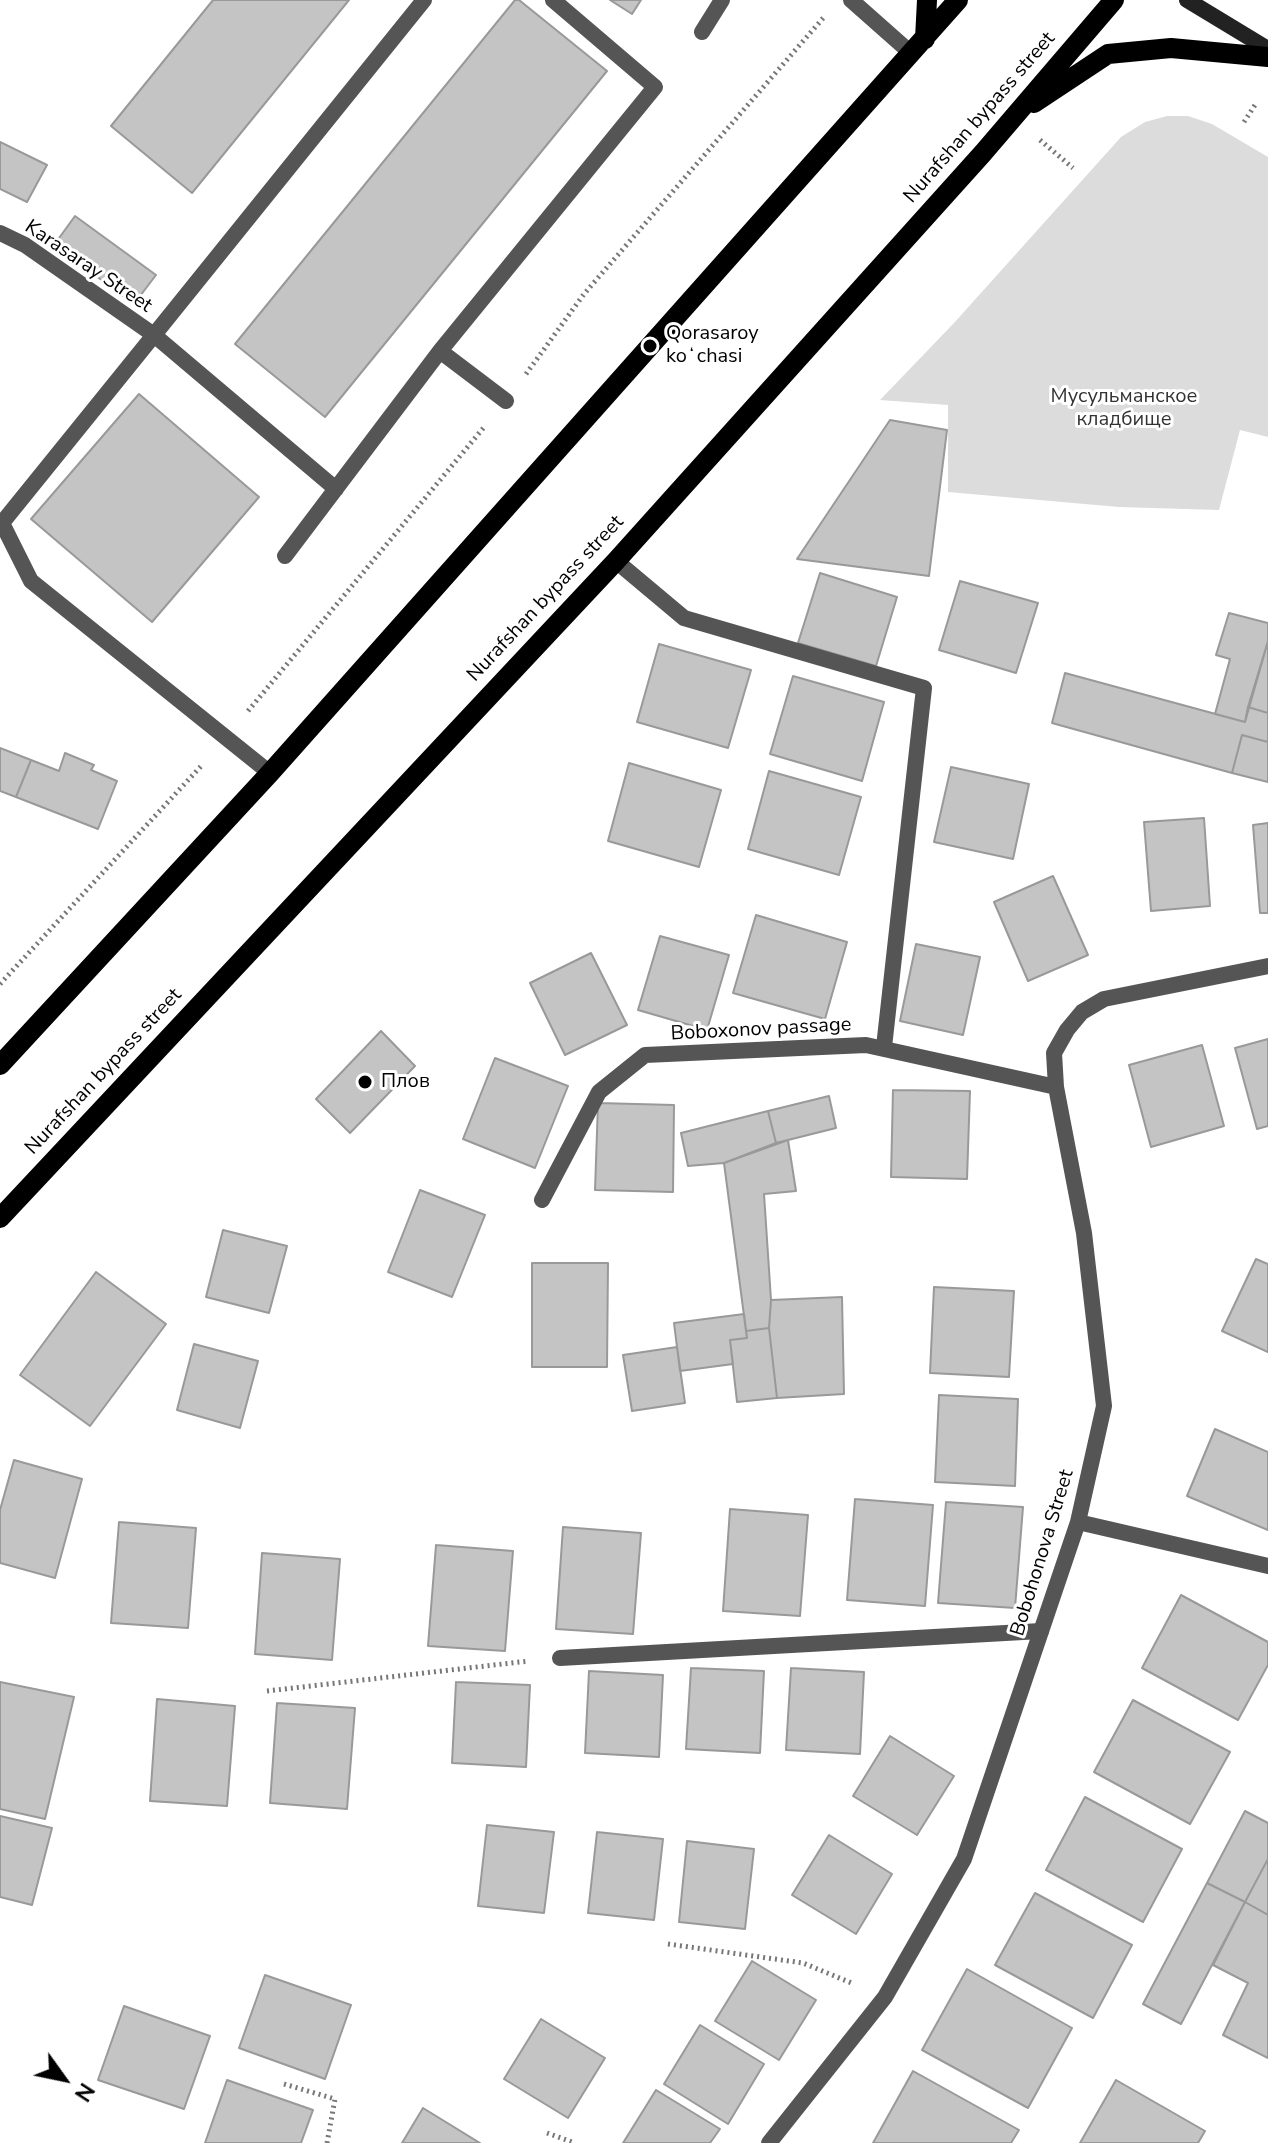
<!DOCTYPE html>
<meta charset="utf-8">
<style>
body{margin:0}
#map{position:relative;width:1268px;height:2143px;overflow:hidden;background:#fff;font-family:"Nunito Sans",sans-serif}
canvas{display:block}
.north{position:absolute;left:24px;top:2039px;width:80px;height:80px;-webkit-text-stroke:6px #fff;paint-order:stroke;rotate:123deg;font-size:22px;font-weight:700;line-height:32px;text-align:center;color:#000}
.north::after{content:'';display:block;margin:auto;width:28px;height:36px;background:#000;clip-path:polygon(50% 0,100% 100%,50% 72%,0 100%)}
</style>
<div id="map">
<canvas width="1268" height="2143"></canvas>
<div class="north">N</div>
</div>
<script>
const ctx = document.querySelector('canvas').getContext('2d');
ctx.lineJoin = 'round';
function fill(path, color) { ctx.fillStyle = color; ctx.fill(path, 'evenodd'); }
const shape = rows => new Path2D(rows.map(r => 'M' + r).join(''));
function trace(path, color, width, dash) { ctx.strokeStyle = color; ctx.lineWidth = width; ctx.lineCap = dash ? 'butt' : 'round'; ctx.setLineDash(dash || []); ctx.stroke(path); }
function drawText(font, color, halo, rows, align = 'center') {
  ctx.font = font + ' "Nunito Sans",sans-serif'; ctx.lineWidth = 6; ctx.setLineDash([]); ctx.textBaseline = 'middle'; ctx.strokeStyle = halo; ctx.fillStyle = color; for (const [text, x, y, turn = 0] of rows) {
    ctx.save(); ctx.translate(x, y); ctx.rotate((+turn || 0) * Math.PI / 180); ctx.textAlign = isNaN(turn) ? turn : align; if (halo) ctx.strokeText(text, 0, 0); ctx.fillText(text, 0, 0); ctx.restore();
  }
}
fill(shape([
 [1167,116,1188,116,1212,124,1268,157,1268,437,1240,430,1219,510,1119,507,948,492,948,405,880,400,954,323,1121,137,1145,122]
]), '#dcdcdc');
const building = shape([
 [213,0,349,0,192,193,111,126,213,0],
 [515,0,519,0,607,71,325,417,235,344,515,0],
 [610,0,641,0,632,14,610,0],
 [0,142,47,165,27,202,0,189,0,142],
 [75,216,156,275,134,304,54,245,75,216],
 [139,394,259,497,152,622,31,519,139,394],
 [890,420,947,430,929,576,797,559,890,420],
 [820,573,897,597,876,666,798,643,820,573],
 [960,581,1038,603,1016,673,939,650,960,581],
 [1229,613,1268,623,1268,641,1245,722,1215,714,1230,659,1216,655,1229,613],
 [1268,641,1268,713,1248,707,1268,641],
 [659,644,751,670,728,748,637,722,659,644],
 [1065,673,1245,722,1248,707,1268,713,1268,742,1242,735,1232,773,1052,723,1065,673],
 [793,676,884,702,862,781,770,754,793,676],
 [1242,735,1268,742,1268,782,1232,773,1242,735],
 [0,748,31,760,16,797,0,791,0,748],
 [65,753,94,765,91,770,117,781,98,829,16,797,31,760,59,771,65,753],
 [629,763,721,790,699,867,608,841,629,763],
 [951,767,1029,784,1013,859,934,842,951,767],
 [769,771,861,797,839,875,748,849,769,771],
 [1204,818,1210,906,1151,911,1144,822,1204,818],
 [1268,823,1268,913,1260,913,1253,825,1268,823],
 [1053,876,1088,955,1028,981,994,902,1053,876],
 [756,915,847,942,825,1019,733,993,756,915],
 [660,936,729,955,707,1030,638,1010,660,936],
 [916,944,980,957,963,1035,900,1021,916,944],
 [591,953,627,1025,565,1055,530,983,591,953],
 [381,1031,415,1066,350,1133,316,1099,381,1031],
 [1268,1039,1268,1126,1257,1129,1235,1048,1268,1039],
 [1202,1045,1224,1126,1151,1147,1129,1065,1202,1045],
 [495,1058,568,1086,535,1168,463,1139,495,1058],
 [893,1090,970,1091,967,1179,891,1177,893,1090],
 [829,1096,836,1128,776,1143,768,1111,829,1096],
 [598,1103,674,1105,673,1192,595,1190,598,1103],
 [768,1111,776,1143,724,1163,688,1166,681,1133,768,1111],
 [788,1140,796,1191,764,1194,771,1300,769,1328,746,1331,724,1163,788,1140],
 [420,1190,485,1215,452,1297,388,1272,420,1190],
 [223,1230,287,1246,269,1313,206,1297,223,1230],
 [1256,1259,1268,1264,1268,1352,1222,1331,1256,1259],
 [532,1263,608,1263,607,1367,532,1367,532,1263],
 [96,1272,166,1324,90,1426,20,1375,96,1272],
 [934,1287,1014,1291,1009,1377,930,1373,934,1287],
 [842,1297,844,1394,777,1398,769,1328,771,1300,842,1297],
 [744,1314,747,1338,730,1340,733,1364,680,1371,674,1323,744,1314],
 [769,1328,777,1398,737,1402,730,1340,747,1338,746,1331,769,1328],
 [194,1344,258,1361,240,1428,177,1410,194,1344],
 [677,1347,685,1403,632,1411,623,1355,677,1347],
 [939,1395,1018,1399,1015,1486,935,1482,939,1395],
 [1215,1429,1268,1452,1268,1530,1187,1496,1215,1429],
 [14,1460,82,1479,55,1578,0,1563,0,1510,14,1460],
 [855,1499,933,1505,925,1606,847,1600,855,1499],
 [946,1502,1023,1507,1015,1608,938,1603,946,1502],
 [730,1509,808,1515,800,1616,723,1611,730,1509],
 [119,1522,196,1528,188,1628,111,1623,119,1522],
 [563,1527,641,1533,633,1634,556,1629,563,1527],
 [436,1545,513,1551,505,1651,428,1646,436,1545],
 [262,1553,340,1559,332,1660,255,1654,262,1553],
 [1181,1595,1268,1642,1268,1665,1238,1720,1142,1668,1181,1595],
 [691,1668,764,1671,760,1753,686,1749,691,1668],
 [791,1668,864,1672,860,1754,786,1750,791,1668],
 [589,1671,663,1675,659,1757,585,1753,589,1671],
 [0,1682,74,1697,45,1819,0,1809,0,1682],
 [456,1682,530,1685,526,1767,452,1763,456,1682],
 [157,1699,235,1706,227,1806,150,1801,157,1699],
 [1133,1700,1230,1752,1190,1824,1094,1772,1133,1700],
 [277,1703,355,1708,347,1809,270,1803,277,1703],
 [890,1736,954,1776,917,1835,853,1796,890,1736],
 [1085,1797,1182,1849,1143,1922,1046,1870,1085,1797],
 [1245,1811,1268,1823,1268,1859,1245,1902,1207,1883,1245,1811],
 [0,1816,52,1828,32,1905,0,1897,0,1816],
 [487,1825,554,1832,544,1913,478,1906,487,1825],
 [597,1832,663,1839,654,1920,588,1913,597,1832],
 [829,1835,892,1874,856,1934,792,1895,829,1835],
 [687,1841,754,1849,745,1929,679,1922,687,1841],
 [1268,1859,1268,1915,1245,1902,1268,1859],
 [1207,1883,1245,1902,1181,2024,1143,2004,1207,1883],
 [1035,1893,1132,1945,1093,2018,995,1965,1035,1893],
 [1245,1902,1268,1915,1268,2058,1223,2035,1248,1983,1213,1965,1245,1902],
 [752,1961,816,2000,779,2060,715,2021,752,1961],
 [967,1969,1072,2028,1028,2108,922,2050,967,1969],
 [265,1975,351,2005,325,2079,239,2048,265,1975],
 [124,2006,210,2036,184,2109,98,2080,124,2006],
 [541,2019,605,2058,568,2118,504,2079,541,2019],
 [700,2025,764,2064,728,2124,664,2084,700,2025],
 [913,2071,1019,2130,1011,2143,873,2143,913,2071],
 [227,2080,313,2110,301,2143,205,2143,227,2080],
 [1116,2080,1205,2131,1198,2143,1080,2143,1116,2080],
 [656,2090,720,2129,710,2143,623,2143,656,2090],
 [423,2108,480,2143,402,2143,423,2108]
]);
fill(building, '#c4c4c4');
trace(building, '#999', 2);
trace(shape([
 [1244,122,1255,105],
 [1040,140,1073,168],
 [526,374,584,294,824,17],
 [248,711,485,426],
 [0,984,203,764],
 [267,1691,529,1661],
 [668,1944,803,1963,854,1984],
 [284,2084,335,2099,327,2143],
 [547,2133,575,2143]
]), '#777', 5, [2, 4]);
trace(shape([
 [851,0,912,54],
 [702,32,722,0],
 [440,351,506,401],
 [336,489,154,335,424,0],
 [285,556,440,351,655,87,553,0],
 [616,561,684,618,924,688,884,1047],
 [560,1658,1041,1631]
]), '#555', 16);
trace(shape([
 [0,233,25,245,154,335,2,523,31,581,270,773],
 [542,1200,599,1092,645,1055,866,1045,1056,1087],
 [1078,1522,1268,1566],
 [769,2143,885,1997,964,1859,1078,1522,1104,1406,1084,1233,1056,1087,1054,1053,1067,1030,1082,1012,1104,999,1268,966]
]), '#555', 16);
trace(shape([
 [1187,0,1268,49]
]), '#222', 16);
trace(shape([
 [925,39,927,0],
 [1034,103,1108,54,1171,48,1268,57],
 [0,1065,270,773,958,0],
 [0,1218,616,561,983,153,1114,0]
]), '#000', 20);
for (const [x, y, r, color] of [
 [650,346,8,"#000"],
 [365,1082,8,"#000"]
]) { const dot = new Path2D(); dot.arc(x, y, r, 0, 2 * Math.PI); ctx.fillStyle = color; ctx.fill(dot); trace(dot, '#fff', 3); }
drawText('20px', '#000', '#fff', [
 ["Nurafshan bypass street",980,118,-49],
 ["Karasaray Street",88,267,34],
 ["Nurafshan bypass street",546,599,-47],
 ["Boboxonov passage",761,1030,-3],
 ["Nurafshan bypass street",104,1072,-47],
 ["Bobohonova Street",1043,1553,-73]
]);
drawText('20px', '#000', '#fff', [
 ["Qorasaroy",666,334],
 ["koʻchasi",666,357],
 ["Плов",381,1082]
], 'left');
drawText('20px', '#333', '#fff', [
 ["Мусульманское",1124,397],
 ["кладбище",1124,420]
]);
</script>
